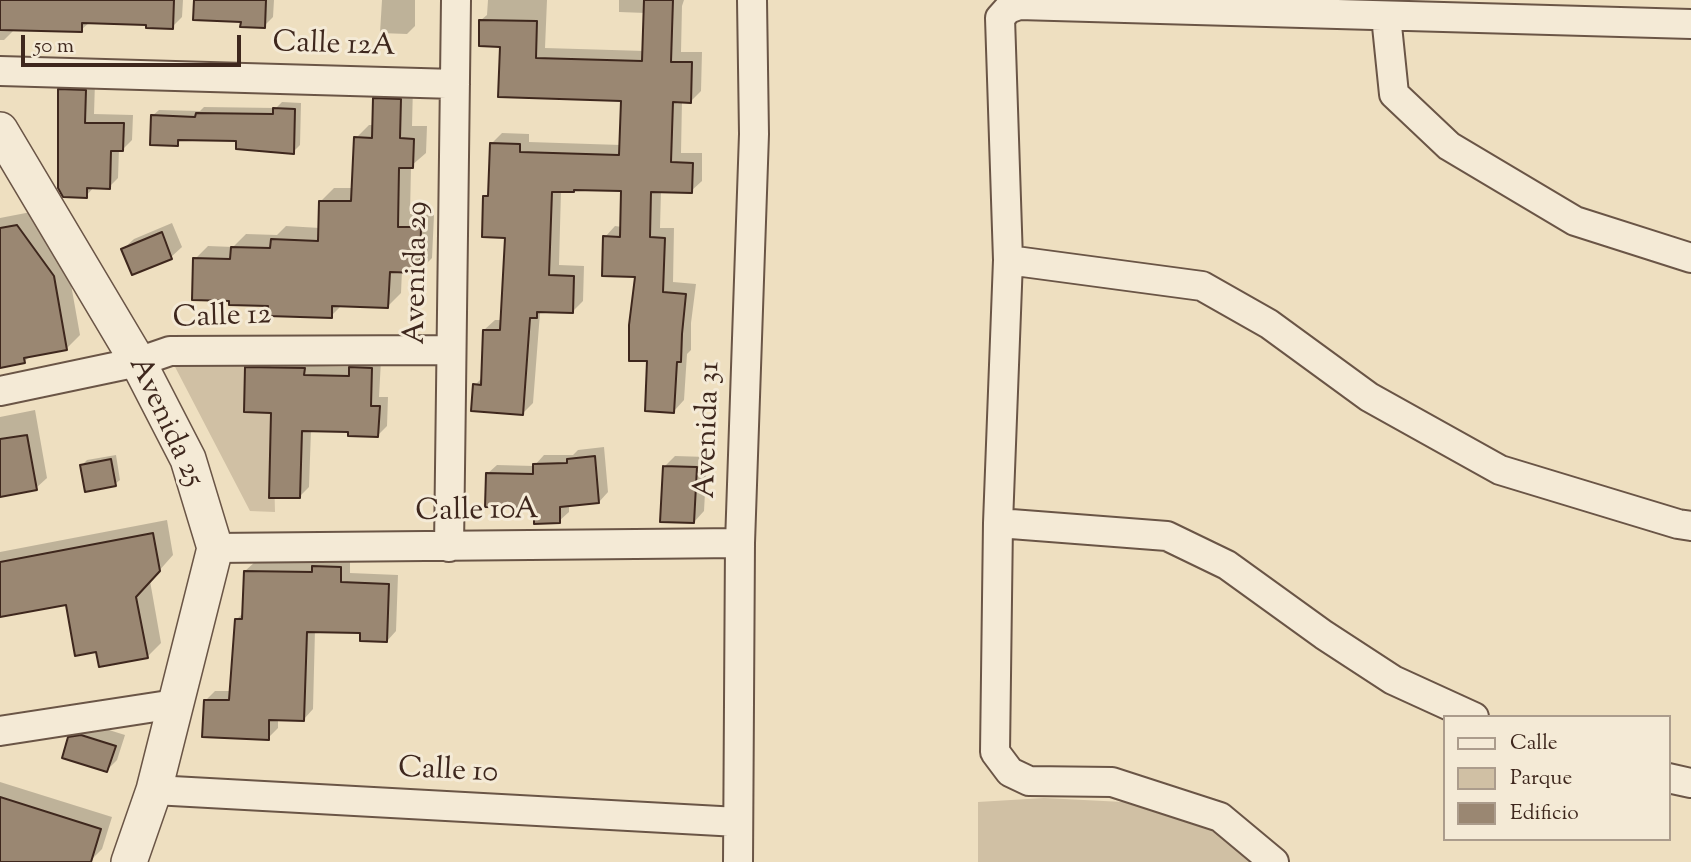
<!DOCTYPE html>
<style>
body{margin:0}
#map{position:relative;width:1691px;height:862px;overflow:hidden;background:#eedfc0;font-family:"Sorts Mill Goudy",serif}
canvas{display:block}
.legend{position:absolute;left:1443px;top:715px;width:228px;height:126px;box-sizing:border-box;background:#f4ead6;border:2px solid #ab9c8c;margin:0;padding:9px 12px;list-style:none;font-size:21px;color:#3e271d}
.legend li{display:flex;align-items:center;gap:14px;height:35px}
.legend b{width:35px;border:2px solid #ab9c8c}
.scale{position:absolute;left:21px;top:35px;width:220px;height:32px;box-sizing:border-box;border:4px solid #3e271d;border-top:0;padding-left:9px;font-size:21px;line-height:24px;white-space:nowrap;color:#3e271d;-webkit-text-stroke:5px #f4ead6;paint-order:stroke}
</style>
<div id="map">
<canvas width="1691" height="862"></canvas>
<ul class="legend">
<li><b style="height:9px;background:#f4ead6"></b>Calle</li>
<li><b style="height:19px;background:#d0c0a4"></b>Parque</li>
<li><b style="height:19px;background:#9a8772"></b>Edificio</li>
</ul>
<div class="scale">50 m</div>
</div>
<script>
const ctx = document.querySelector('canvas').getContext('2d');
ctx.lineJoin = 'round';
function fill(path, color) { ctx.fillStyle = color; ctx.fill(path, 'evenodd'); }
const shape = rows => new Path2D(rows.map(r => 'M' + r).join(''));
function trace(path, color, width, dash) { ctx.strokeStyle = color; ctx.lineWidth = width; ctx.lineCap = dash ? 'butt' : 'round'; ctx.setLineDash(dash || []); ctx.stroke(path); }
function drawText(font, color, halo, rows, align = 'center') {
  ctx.font = font + ' "Sorts Mill Goudy",serif'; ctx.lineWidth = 6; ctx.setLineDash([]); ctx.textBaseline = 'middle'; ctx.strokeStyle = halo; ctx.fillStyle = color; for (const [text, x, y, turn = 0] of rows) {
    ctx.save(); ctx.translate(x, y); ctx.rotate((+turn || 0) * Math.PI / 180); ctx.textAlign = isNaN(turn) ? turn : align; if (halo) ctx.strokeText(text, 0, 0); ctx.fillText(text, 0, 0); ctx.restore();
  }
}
fill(shape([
 [271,357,275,512,250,511,173,363],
 [1044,798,1163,804,1212,824,1263,862,978,862,978,802]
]), '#d0c0a4');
fill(shape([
 [0,0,183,0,182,17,172,27,148,23,91,21,81,30,15,29,4,40,0,40],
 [201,0,274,0,273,17,264,26,242,20],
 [382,0,415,0,415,26,407,34,380,33],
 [488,0,547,0,545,48,645,51,646,13,619,12,619,0,684,0,682,6,681,52,702,52,701,91,691,101,682,101,681,153,702,153,702,181,691,191,661,190,660,228,674,228,673,282,696,284,691,323,691,350,687,354,684,400,674,411,649,360,637,275,605,237,615,226,622,227,622,189,561,190,559,265,584,266,583,301,573,311,542,310,540,313,533,403,523,413,475,385,483,377,484,330,495,320,503,320,506,236,485,197,490,192,491,144,502,133,529,134,529,142,621,145,623,99,502,45,481,20,487,15],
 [69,81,95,82,94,114,133,115,132,140,123,149,119,149,118,178,109,187,95,186,86,196,60,90],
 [388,86,413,86,412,126,427,126,426,153,411,166,410,214,434,215,432,258,419,271,402,270,401,293,388,306,342,305,331,316,231,299,195,259,208,246,233,247,246,234,277,235,286,226,320,228,321,201,334,188,354,188,356,138,369,125,374,125,375,99],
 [282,102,301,103,300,145,293,152,238,140,183,138,177,144,152,116,159,110,200,111,204,107,276,108],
 [31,212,67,262,80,335,67,348,31,355,24,362,0,366,0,218],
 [172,223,182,247,171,257,123,249,134,239],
 [256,359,313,359,313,366,351,367,360,359,381,360,379,397,388,397,387,426,378,435,349,431,311,430,309,487,299,497,273,411,247,368],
 [35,410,47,478,36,488,0,495,0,417],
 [604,447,608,492,599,502,569,505,569,512,559,521,487,474,497,465,534,466,544,455,573,455,578,450],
 [116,455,120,480,115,484,82,465,87,460],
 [675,456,707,457,704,511,694,522,664,467],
 [167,520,173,555,150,581,161,643,147,657,97,650,67,603,0,615,0,552],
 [323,557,350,558,350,573,398,575,396,631,387,641,362,631,315,630,313,709,304,719,278,718,278,728,268,738,206,700,215,691,232,691,236,620,244,612,245,571,255,562,317,563],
 [93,725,125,735,117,760,107,770,70,738,81,727],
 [0,782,112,817,102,849,90,861,0,862]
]), '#0003');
const building = shape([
 [0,0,174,0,173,29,146,28,146,25,82,23,82,32,0,30,0,0],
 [194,0,266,0,265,28,240,27,241,22,193,20,194,0],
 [644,0,673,0,671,62,692,62,691,103,673,102,671,162,693,163,692,193,651,192,650,237,665,238,663,292,686,294,682,334,681,362,677,362,674,413,645,411,647,361,629,361,629,325,635,277,602,276,603,236,620,237,621,191,574,190,574,192,552,192,549,275,574,276,573,313,537,312,537,318,530,318,523,415,471,411,473,384,481,385,483,330,500,330,505,238,482,237,483,196,488,196,490,143,520,144,520,152,619,155,621,101,498,97,500,47,479,46,479,20,537,21,536,58,642,61,644,0],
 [58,89,86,90,85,123,124,123,123,151,111,151,110,189,87,188,87,198,63,197,58,188,58,89],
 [373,98,401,99,400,138,414,139,413,168,399,168,398,227,421,227,420,273,390,272,388,308,332,306,332,318,268,316,268,306,229,305,229,301,192,300,193,258,230,259,231,247,270,248,271,239,318,241,319,201,351,201,354,137,372,138,373,98],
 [273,108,295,109,294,154,236,149,236,141,178,140,178,146,150,145,151,115,195,117,196,113,273,114,273,108],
 [17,225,54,276,67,350,24,358,25,363,0,368,0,228,17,225],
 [162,232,172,259,132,275,121,249,162,232],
 [245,367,305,368,304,375,349,376,349,367,372,368,371,406,380,406,378,437,348,436,348,432,302,431,300,498,269,498,271,413,244,412,245,367],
 [27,435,37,490,0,497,0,439,27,435],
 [595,456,599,503,560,507,560,523,534,524,534,508,485,507,486,473,533,474,533,464,567,463,567,459,595,456],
 [111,459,116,486,85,492,80,465,111,459],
 [663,466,697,467,694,523,660,522,663,466],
 [153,533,160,571,136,597,148,658,99,667,96,652,75,656,66,605,0,617,0,562,153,533],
 [312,566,341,567,341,582,389,584,387,642,360,641,360,633,307,632,304,721,269,720,269,740,202,737,204,700,229,700,235,619,242,619,244,571,312,572,312,566],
 [81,735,116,746,107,772,62,758,68,737,81,735],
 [0,797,101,829,91,862,0,862,0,797]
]);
fill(building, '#9a8772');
trace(building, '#3e271d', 2);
const minor = shape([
 [1386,16,1394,94,1449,146,1575,221,1691,258],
 [0,71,455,84],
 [1008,260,1202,286,1269,324,1369,397,1500,470,1678,524,1691,526],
 [0,391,138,362,170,351,451,350],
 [998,523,1167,536,1227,565,1324,635,1393,680,1474,717],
 [449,547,456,0],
 [215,548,740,543],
 [0,731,175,704],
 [1668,778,1691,783],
 [154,790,738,822],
 [738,862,740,543,754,134,752,0],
 [1274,862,1220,817,1112,782,1029,781,1010,772,995,752,998,523,1008,260,1000,18,1008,9,1019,5,1691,24]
]);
const tertiary = shape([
 [0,130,138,362,188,459,215,548,154,790,129,862]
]);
trace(minor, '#6a5546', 32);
trace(tertiary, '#6a5546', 38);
trace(minor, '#f4ead6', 28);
trace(tertiary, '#f4ead6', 35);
drawText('30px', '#3e271d', '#f4ead6', [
 ["Calle 12A",334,47,2],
 ["Avenida 29",419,273,-89],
 ["Calle 12",222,319,-2],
 ["Avenida 25",164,423,65],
 ["Avenida 31",710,430,-88],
 ["Calle 10A",477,513,-1],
 ["Calle 10",448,773,3]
]);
</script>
